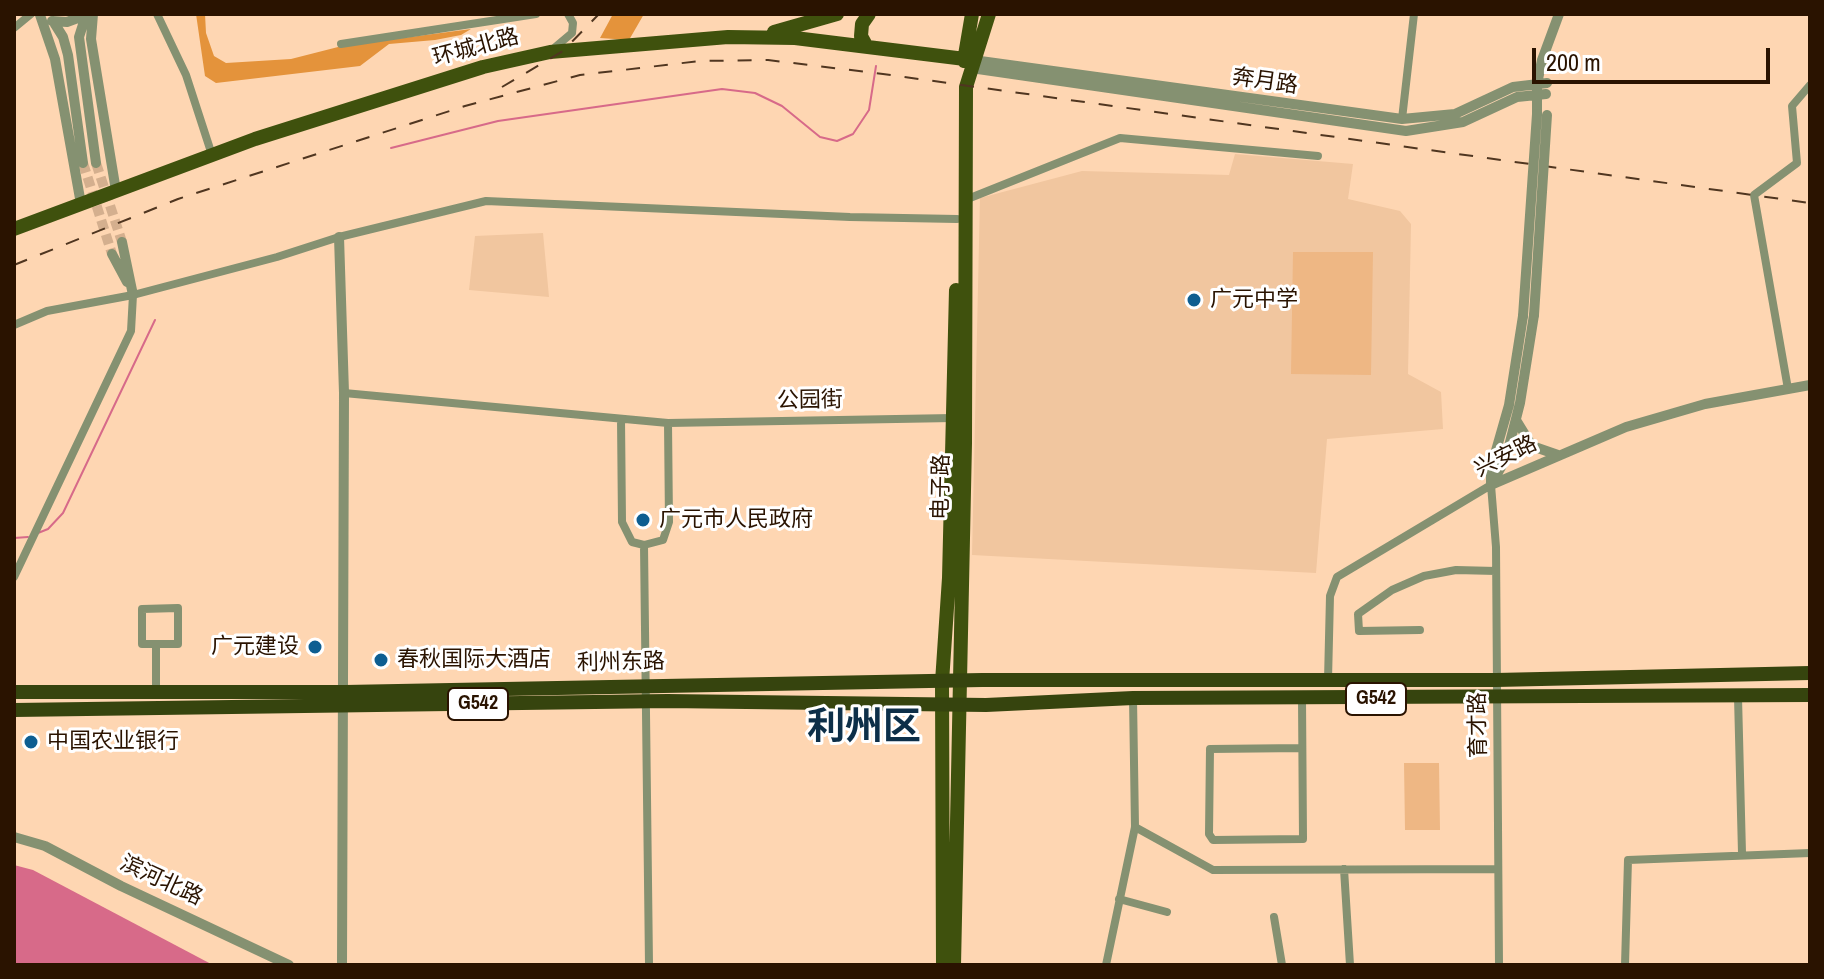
<!DOCTYPE html>
<meta charset="utf-8">
<style>
body{margin:0}
#map{position:relative;width:1824px;height:979px;overflow:hidden;background:#fed6b2;font-family:"Archivo Narrow",sans-serif}
canvas{display:block}
.frame{position:absolute;inset:0;border:16px solid #2a1300;pointer-events:none}
.scale{position:absolute;left:1532px;top:48px;width:238px;height:36px;box-sizing:border-box;border:4px solid #2a1300;border-top:0;padding-left:10px;font-size:24px;line-height:28px;white-space:nowrap;color:#2a1300;-webkit-text-stroke:6px #fff;paint-order:stroke}
</style>
<div id="map">
<canvas width="1824" height="979"></canvas>
<div class="frame"></div>
<div class="scale">200 m</div>
</div>
<script>
const ctx = document.querySelector('canvas').getContext('2d');
ctx.lineJoin = 'round';
function fill(path, color) { ctx.fillStyle = color; ctx.fill(path, 'evenodd'); }
const shape = rows => new Path2D(rows.map(r => 'M' + r).join(''));
function trace(path, color, width, dash) { ctx.strokeStyle = color; ctx.lineWidth = width; ctx.lineCap = dash ? 'butt' : 'round'; ctx.setLineDash(dash || []); ctx.stroke(path); }
function drawText(font, color, halo, rows, align = 'center') {
  ctx.font = font + ' "Archivo Narrow","Noto Sans SC",sans-serif'; ctx.lineWidth = 6; ctx.setLineDash([]); ctx.textBaseline = 'middle'; ctx.strokeStyle = halo; ctx.fillStyle = color; for (const [text, x, y, turn = 0] of rows) {
    ctx.save(); ctx.translate(x, y); ctx.rotate((+turn || 0) * Math.PI / 180); ctx.textAlign = isNaN(turn) ? turn : align; if (halo) ctx.strokeText(text, 0, 0); ctx.fillText(text, 0, 0); ctx.restore();
  }
}
fill(shape([
 [1235,154,1353,164,1348,199,1400,211,1411,224,1408,374,1441,392,1443,429,1327,439,1316,573,972,555,980,198,1082,171,1229,175],
 [543,233,549,297,469,290,475,236]
]), '#f1c69f');
fill(shape([
 [1293,252,1373,252,1371,375,1291,374],
 [1404,763,1439,763,1440,830,1405,830]
]), '#eeb784');
fill(shape([
 [196,14,205,14,206,33,214,56,226,63,291,59,342,46,471,29,461,35,435,40,389,44,360,66,216,83,205,76],
 [613,14,644,14,629,40,600,38]
]), '#e4933b');
fill(shape([
 [14,865,33,870,213,965,14,965]
]), '#d76a89');
trace(shape([
 [391,148,498,121,722,89,755,93,782,106,820,137,837,141,853,134,869,110,876,66],
 [38,533,48,529,63,513,155,320],
 [14,538,28,537]
]), '#d76a89', 2);
trace(shape([
 [83,163,112,254],
 [96,163,122,242]
]), '#d4af8e', 10, [10, 5]);
trace(shape([
 [157,14,186,75,212,155],
 [14,28,31,14],
 [341,44,536,14],
 [553,49,572,33,573,23,568,14],
 [1402,119,1414,14],
 [965,200,1120,138,1318,156],
 [14,325,47,311,133,295,277,257,339,237,486,201,850,217,957,219],
 [1788,389,1754,195,1797,163,1792,106,1810,85],
 [344,393,668,423,669,522,663,540,644,545,632,542,622,522,621,419],
 [668,423,953,418],
 [644,545,649,965],
 [14,577,131,331,133,295],
 [178,608,178,644,142,644,142,609,178,608],
 [1420,630,1359,631,1358,614,1392,590,1424,576,1456,570,1496,571],
 [1328,680,1330,596,1337,577,1491,485,1496,547,1499,965],
 [156,692,156,644],
 [1738,697,1742,853],
 [1302,699,1303,839,1213,840,1209,834,1210,749,1302,748],
 [1135,827,1213,870,1498,869],
 [1344,869,1350,965],
 [1119,899,1167,912],
 [1274,917,1282,965],
 [1106,965,1135,827,1133,698],
 [1625,965,1628,860,1810,853]
]), '#859171', 8);
trace(shape([
 [93,14,91,39,116,191],
 [40,15,55,59,81,204],
 [86,15,79,37,96,163],
 [52,21,67,22,86,15],
 [53,21,63,37,68,55,83,163],
 [973,60,1402,119,1455,114,1513,87,1547,83],
 [971,68,1406,131,1463,122,1517,97,1546,94],
 [1537,114,1537,84,1542,60,1559,14],
 [339,237,344,393,342,965],
 [122,242,133,295],
 [112,254,127,282],
 [1516,420,1532,446,1558,455],
 [1491,483,1491,468,1509,405,1523,316],
 [1491,485,1626,427,1705,404,1810,385],
 [1491,485,1506,458,1520,403,1534,315],
 [14,837,45,846,121,886,289,965]
]), '#859171', 10);
trace(shape([
 [774,32,837,14],
 [867,47,861,36,862,24,869,14],
 [964,61,972,14],
 [14,229,255,139,483,67,550,52,728,37,795,38,973,60],
 [943,965,942,682,949,578,956,290],
 [954,965,965,443,966,87,989,14]
]), '#3f510d', 14);
trace(shape([
 [14,692,345,692,982,680,1496,680,1810,673],
 [14,710,667,701,986,705,1133,698,1810,695]
]), '#36440e', 14);
trace(shape([
 [502,87,563,51,599,14],
 [14,265,178,199,465,106,580,75,700,61,768,60,883,74,1810,203]
]), '#503620', 2, [14, 14]);
trace(shape([
 [1534,315,1547,115],
 [1523,316,1537,114]
]), '#859171', 10);
for (const [x, y, r, color] of [
 [1194,300,8,"#0e5e91"],
 [643,520,8,"#0e5e91"],
 [315,647,8,"#0e5e91"],
 [381,660,8,"#0e5e91"],
 [31,742,8,"#0e5e91"]
]) { const dot = new Path2D(); dot.arc(x, y, r, 0, 2 * Math.PI); ctx.fillStyle = color; ctx.fill(dot); trace(dot, '#fff', 3); }
for (const [x, y, w] of [
 [1376,699,60],
 [478,704,60]
]) { const box = new Path2D(); box.roundRect(x - w / 2, y - 16, w, 32, 6); ctx.fillStyle = '#fff'; ctx.fill(box); trace(box, '#2a1300', 2); }
drawText('bold 20px', '#2a1300', null, [
 ["G542",1376,699],
 ["G542",478,704]
]);
drawText('22px', '#2a1300', '#fff', [
 ["环城北路",476,48,-15],
 ["奔月路",1265,82,8],
 ["公园街",810,401,-1],
 ["兴安路",1506,457,-26],
 ["电子路",942,487,-89],
 ["利州东路",621,663,-1],
 ["育才路",1479,725,-91],
 ["滨河北路",161,881,25]
]);
drawText('22px', '#2a1300', '#fff', [
 ["广元中学",1210,300],
 ["广元市人民政府",659,520],
 ["广元建设",299,647,"right"],
 ["春秋国际大酒店",397,660],
 ["中国农业银行",47,742]
], 'left');
drawText('bold 38px', '#0d2f48', '#fff', [
 ["利州区",864,729]
]);
</script>
